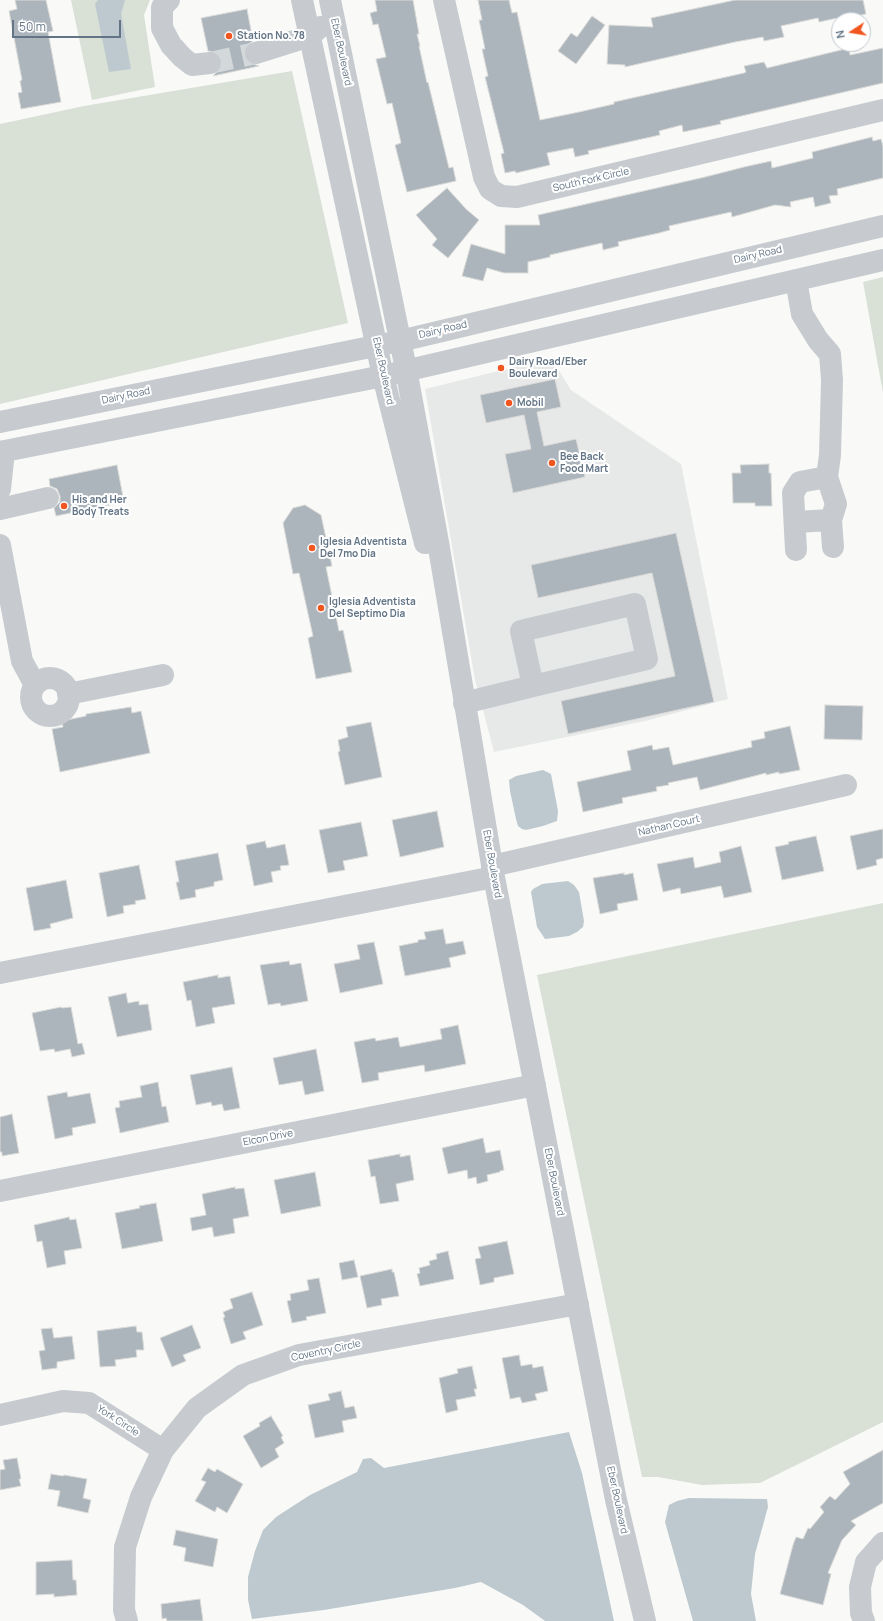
<!DOCTYPE html>
<style>
body{margin:0}
#map{position:relative;width:883px;height:1621px;overflow:hidden;background:#f9faf7;font-family:Manrope,sans-serif}
canvas{display:block}
.north{position:absolute;left:831px;top:12px;width:40px;height:40px;box-sizing:border-box;background:#fff;border:1px solid #c0c7ce;border-radius:50%;rotate:258deg;font-size:11px;font-weight:700;line-height:16px;text-align:center;color:#627485}
.north::after{content:'';display:block;margin:auto;width:14px;height:18px;background:#f15620;clip-path:polygon(50% 0,100% 100%,50% 72%,0 100%)}
.scale{position:absolute;left:12px;top:20px;width:109px;height:18px;box-sizing:border-box;border:2px solid #627485;border-top:0;padding-left:5px;font-size:12px;line-height:14px;white-space:nowrap;color:#627485;-webkit-text-stroke:3px #fff;paint-order:stroke}
</style>
<div id="map">
<canvas width="883" height="1621"></canvas>
<div class="north">N</div>
<div class="scale">50 m</div>
</div>
<script>
const ctx = document.querySelector('canvas').getContext('2d');
ctx.lineJoin = 'round';
function fill(path, color) { ctx.fillStyle = color; ctx.fill(path, 'evenodd'); }
const shape = rows => new Path2D(rows.map(r => 'M' + r).join(''));
function trace(path, color, width, dash) { ctx.strokeStyle = color; ctx.lineWidth = width; ctx.lineCap = dash ? 'butt' : 'round'; ctx.setLineDash(dash || []); ctx.stroke(path); }
function drawText(font, color, halo, rows, align = 'center') {
  ctx.font = font + ' Manrope,sans-serif'; ctx.lineWidth = 4; ctx.setLineDash([]); ctx.textBaseline = 'middle'; ctx.strokeStyle = halo; ctx.fillStyle = color; for (const [text, x, y, turn = 0] of rows) {
    ctx.save(); ctx.translate(x, y); ctx.rotate((+turn || 0) * Math.PI / 180); ctx.textAlign = isNaN(turn) ? turn : align; if (halo) ctx.strokeText(text, 0, 0); ctx.fillText(text, 0, 0); ctx.restore();
  }
}
fill(shape([
 [551,358,571,390,681,464,728,699,645,721,494,752,475,680,425,389]
]), '#e7e9e8');
fill(shape([
 [71,0,150,0,144,15,155,87,92,100],
 [292,71,348,323,0,404,0,124,84,106],
 [883,277,883,393,863,282],
 [883,903,883,1422,760,1483,702,1485,658,1477,642,1477,537,975]
]), '#d9e0d6');
fill(shape([
 [98,0,125,0,121,14,131,69,109,72,95,4],
 [543,770,551,774,558,811,557,821,543,826,526,830,522,829,518,826,516,819,510,791,509,780,516,776],
 [568,881,574,885,579,892,584,921,583,927,577,932,569,936,545,939,537,927,531,892,533,889,542,884],
 [569,1432,582,1473,614,1621,545,1621,523,1605,481,1582,455,1588,324,1610,252,1619,248,1600,248,1577,255,1551,263,1530,276,1517,310,1495,357,1472,363,1459,371,1458,384,1468],
 [689,1498,767,1499,768,1507,755,1554,751,1594,756,1621,693,1621,665,1522,669,1505,677,1501]
]), '#bdc9cf');
const building = shape([
 [15,0,46,0,53,31,48,32,61,102,21,109,18,93,22,92,20,81,22,80,9,11,17,9,15,0],
 [375,0,413,0,419,34,417,34,420,46,419,46,427,83,428,82,449,168,453,167,456,181,407,192,395,145,401,143,392,103,387,104,376,59,386,57,378,24,373,25,370,13,377,11,375,0],
 [478,0,509,0,512,13,517,12,540,120,579,112,614,104,614,102,744,73,746,72,744,66,764,62,767,68,849,48,850,55,883,48,883,83,720,121,721,124,683,132,682,125,659,131,660,135,588,151,589,154,575,157,573,148,547,153,550,165,516,173,515,171,505,173,501,154,504,153,485,77,488,76,482,49,485,49,479,20,482,20,478,0],
 [735,0,863,0,866,14,847,18,847,16,819,22,818,18,781,26,784,37,764,41,763,37,735,42,625,67,625,65,607,64,609,25,653,27,651,18,735,0],
 [247,9,253,41,247,45,244,51,244,56,248,62,259,66,213,76,221,68,222,61,220,55,215,52,208,51,201,18,247,9],
 [592,16,605,25,576,64,558,51,571,33,577,37,592,16],
 [872,137,873,141,881,139,883,146,883,178,837,189,838,195,829,196,831,203,815,207,813,197,790,202,791,207,775,205,732,217,731,212,669,226,670,230,659,233,618,242,619,246,603,250,602,243,550,255,550,257,528,262,528,273,504,273,487,268,483,281,462,276,471,244,505,254,505,225,540,225,538,215,705,177,744,167,771,161,772,168,813,158,812,152,872,137],
 [447,188,466,209,479,220,448,258,432,245,437,239,416,215,447,188],
 [555,379,561,407,537,412,544,446,576,439,585,477,513,493,505,454,531,449,524,415,486,423,480,395,555,379],
 [769,464,769,473,771,473,772,506,755,506,755,503,733,503,732,473,741,473,740,465,769,464],
 [117,465,124,502,56,516,54,508,60,502,60,496,57,489,50,486,49,479,117,465],
 [305,505,321,515,332,566,326,567,339,631,343,630,352,672,316,679,308,638,313,636,299,573,293,574,283,523,293,508,305,505],
 [676,533,714,702,568,734,561,701,675,676,652,573,538,598,531,565,676,533],
 [825,705,863,706,862,740,824,739,825,705],
 [131,707,132,713,141,711,150,753,60,772,52,729,63,727,62,721,86,716,86,714,131,707],
 [371,722,382,777,345,785,338,752,340,751,338,740,348,737,346,727,371,722],
 [790,726,800,770,779,774,779,772,766,775,766,773,700,790,697,777,668,783,669,785,656,787,657,791,622,798,623,803,583,812,577,782,631,770,627,751,652,745,653,750,669,747,673,765,752,747,751,741,765,738,764,732,790,726],
 [437,811,444,847,400,857,392,820,437,811],
 [361,822,368,856,343,861,345,870,328,873,319,830,361,822],
 [883,829,883,858,876,860,877,865,857,870,850,836,883,829],
 [816,836,824,871,782,880,775,847,789,844,788,842,816,836],
 [265,841,267,848,285,844,289,865,280,866,281,870,271,872,273,882,254,886,246,845,265,841],
 [741,846,752,892,724,898,721,886,681,894,680,888,663,892,657,864,693,857,695,868,721,862,719,852,741,846],
 [218,853,223,880,214,882,214,886,195,890,196,897,180,900,176,882,179,882,175,861,218,853],
 [139,865,146,899,135,901,136,904,123,906,124,913,107,917,99,873,139,865],
 [624,873,624,875,633,873,638,900,617,904,618,910,600,914,593,878,624,873],
 [66,880,73,918,50,924,51,928,34,931,26,888,66,880],
 [443,929,446,944,463,941,466,954,449,958,451,967,405,976,399,946,418,942,418,940,426,939,424,932,443,929],
 [374,942,383,984,340,993,334,964,360,959,357,945,374,942],
 [289,961,290,965,301,963,308,1001,281,1006,280,1003,268,1005,260,965,289,961],
 [218,975,218,978,230,976,235,1004,212,1008,215,1023,196,1027,191,1000,187,1001,183,982,218,975],
 [126,993,128,1003,139,1001,139,1005,148,1004,152,1030,117,1037,108,997,126,993],
 [61,1007,62,1008,71,1007,78,1044,82,1043,85,1054,72,1057,70,1049,55,1052,54,1049,40,1051,32,1013,61,1007],
 [458,1025,466,1064,425,1072,424,1065,378,1073,379,1080,362,1083,354,1042,375,1038,376,1041,398,1037,400,1047,442,1039,440,1029,458,1025],
 [316,1049,324,1091,305,1095,302,1081,279,1085,273,1058,316,1049],
 [232,1067,240,1108,224,1111,222,1104,212,1106,211,1102,196,1105,190,1075,232,1067],
 [158,1082,162,1107,166,1106,169,1122,120,1133,115,1108,120,1107,119,1101,142,1097,140,1086,158,1082],
 [67,1092,68,1097,90,1093,96,1123,72,1128,73,1135,55,1139,47,1096,67,1092],
 [12,1114,19,1153,2,1156,2,1152,0,1152,0,1117,12,1114],
 [483,1138,486,1153,500,1150,504,1170,500,1171,500,1172,487,1175,488,1181,477,1184,476,1177,468,1179,467,1170,448,1174,442,1148,483,1138],
 [400,1154,400,1157,410,1155,414,1180,396,1184,399,1201,380,1204,375,1176,371,1177,368,1160,400,1154],
 [315,1172,321,1206,281,1214,274,1180,315,1172],
 [235,1187,235,1189,244,1188,249,1216,233,1219,235,1233,214,1237,212,1227,192,1231,190,1218,206,1215,202,1194,235,1187],
 [156,1203,163,1241,122,1249,115,1213,140,1208,139,1206,156,1203],
 [69,1217,70,1220,76,1219,82,1248,64,1251,66,1264,47,1268,42,1241,37,1242,34,1225,69,1217],
 [507,1241,514,1274,494,1278,494,1282,480,1285,475,1259,481,1258,478,1247,507,1241],
 [448,1251,454,1279,420,1286,417,1274,420,1273,419,1268,430,1265,429,1261,437,1259,436,1254,448,1251],
 [354,1260,358,1277,342,1280,339,1263,354,1260],
 [392,1269,392,1272,394,1272,399,1296,381,1299,382,1305,367,1308,360,1276,392,1269],
 [319,1278,326,1313,306,1317,307,1320,292,1323,287,1301,291,1300,290,1294,309,1290,307,1280,319,1278],
 [252,1292,263,1325,243,1332,246,1339,231,1344,223,1318,225,1317,223,1312,233,1308,230,1299,252,1292],
 [192,1325,201,1348,183,1355,186,1361,172,1367,160,1338,192,1325],
 [136,1326,137,1332,142,1332,144,1350,136,1350,137,1357,115,1360,116,1366,100,1367,97,1331,136,1326],
 [52,1328,54,1338,72,1336,75,1359,57,1362,57,1368,42,1370,39,1351,45,1350,41,1329,52,1328],
 [519,1355,521,1366,532,1364,533,1368,543,1366,548,1391,535,1394,537,1400,522,1403,520,1397,510,1399,502,1358,519,1355],
 [472,1366,477,1389,474,1389,476,1396,456,1400,458,1410,446,1413,439,1378,458,1373,457,1369,472,1366],
 [341,1391,345,1408,354,1406,357,1418,342,1421,344,1432,315,1438,308,1405,330,1400,328,1394,341,1391],
 [271,1416,283,1436,281,1437,284,1443,275,1449,279,1457,261,1468,243,1436,260,1426,259,1423,271,1416],
 [883,1450,883,1503,851,1521,856,1525,842,1540,828,1573,831,1574,823,1605,780,1594,793,1545,796,1537,803,1539,808,1528,810,1529,824,1512,820,1507,830,1496,835,1500,850,1484,843,1472,883,1450],
 [17,1458,21,1479,19,1479,21,1486,0,1490,0,1470,5,1469,3,1460,17,1458],
 [208,1468,215,1472,217,1469,243,1484,227,1513,217,1507,215,1512,195,1501,206,1482,201,1480,208,1468],
 [51,1474,63,1476,64,1475,87,1479,83,1498,91,1500,88,1513,57,1506,60,1491,48,1489,51,1474],
 [176,1530,218,1539,213,1567,184,1561,186,1548,173,1545,176,1530],
 [72,1560,73,1580,76,1580,77,1595,54,1597,54,1594,36,1595,36,1562,72,1560],
 [200,1599,203,1621,167,1621,166,1618,162,1619,161,1604,200,1599]
]);
fill(building, '#acb5bc');
trace(building, '#dbdbd9', 1);
trace(shape([
 [210,63,256,53]
]), '#d3d8da', 22, [22, 11]);
trace(shape([
 [169,0,162,7,162,28,171,45,182,57,192,65,210,63],
 [302,0,383,376,425,543],
 [330,0,406,369,438,542,494,877,616,1500,645,1621],
 [444,0,484,177,490,189,501,196,517,197,883,110],
 [256,53,310,36,320,27],
 [0,422,400,341,883,226],
 [0,452,383,376,883,260],
 [827,477,836,504,831,520,833,547],
 [0,489,4,451],
 [0,509,48,498],
 [795,522,831,520],
 [0,545,22,661,35,685],
 [796,550,793,493,800,482,827,477,830,455,832,380,830,354,818,340,802,314,796,280],
 '31 697a19 19 0 1 1 38 0a19 19 0 1 1-38 0Z',
 [68,694,163,675],
 [464,703,533,686,521,631,635,604,647,659,533,686],
 [492,866,846,785],
 [0,973,494,877],
 [0,1191,535,1085],
 [0,1415,63,1401,89,1403,163,1450],
 [127,1621,124,1610,125,1547,141,1497,163,1450,197,1408,243,1375,299,1355,578,1304],
 [864,1621,861,1613,860,1587,866,1562,883,1543]
]), '#c7cbcf', 22);
for (const [x, y, r, color] of [
 [229,36,4,"#f15620"],
 [501,368,4,"#f15620"],
 [509,403,4,"#f15620"],
 [552,463,4,"#f15620"],
 [64,506,4,"#f15620"],
 [312,548,4,"#f15620"],
 [321,608,4,"#f15620"]
]) { const dot = new Path2D(); dot.arc(x, y, r, 0, 2 * Math.PI); ctx.fillStyle = color; ctx.fill(dot); trace(dot, '#fff', 1.5); }
drawText('bold 10px', '#627485', '#fff', [
 ["Station No. 78",237,36],
 ["Dairy Road/Eber",509,362],
 ["Boulevard",509,374],
 ["Mobil",517,403],
 ["Bee Back",560,457],
 ["Food Mart",560,469],
 ["His and Her",72,500],
 ["Body Treats",72,512],
 ["Iglesia Adventista",320,542],
 ["Del 7mo Dia",320,554],
 ["Iglesia Adventista",329,602],
 ["Del Septimo Dia",329,614]
], 'left');
drawText('10px', '#627485', '#fff', [
 ["Eber Boulevard",341,52,78],
 ["South Fork Circle",591,180,-13],
 ["Dairy Road",758,255,-13],
 ["Dairy Road",443,330,-13],
 ["Eber Boulevard",383,371,78],
 ["Dairy Road",126,396,-12],
 ["Nathan Court",669,826,-13],
 ["Eber Boulevard",492,864,80],
 ["Elcon Drive",268,1138,-11],
 ["Eber Boulevard",554,1182,79],
 ["Coventry Circle",326,1351,-12],
 ["York Circle",118,1421,33],
 ["Eber Boulevard",617,1500,78]
]);
</script>
